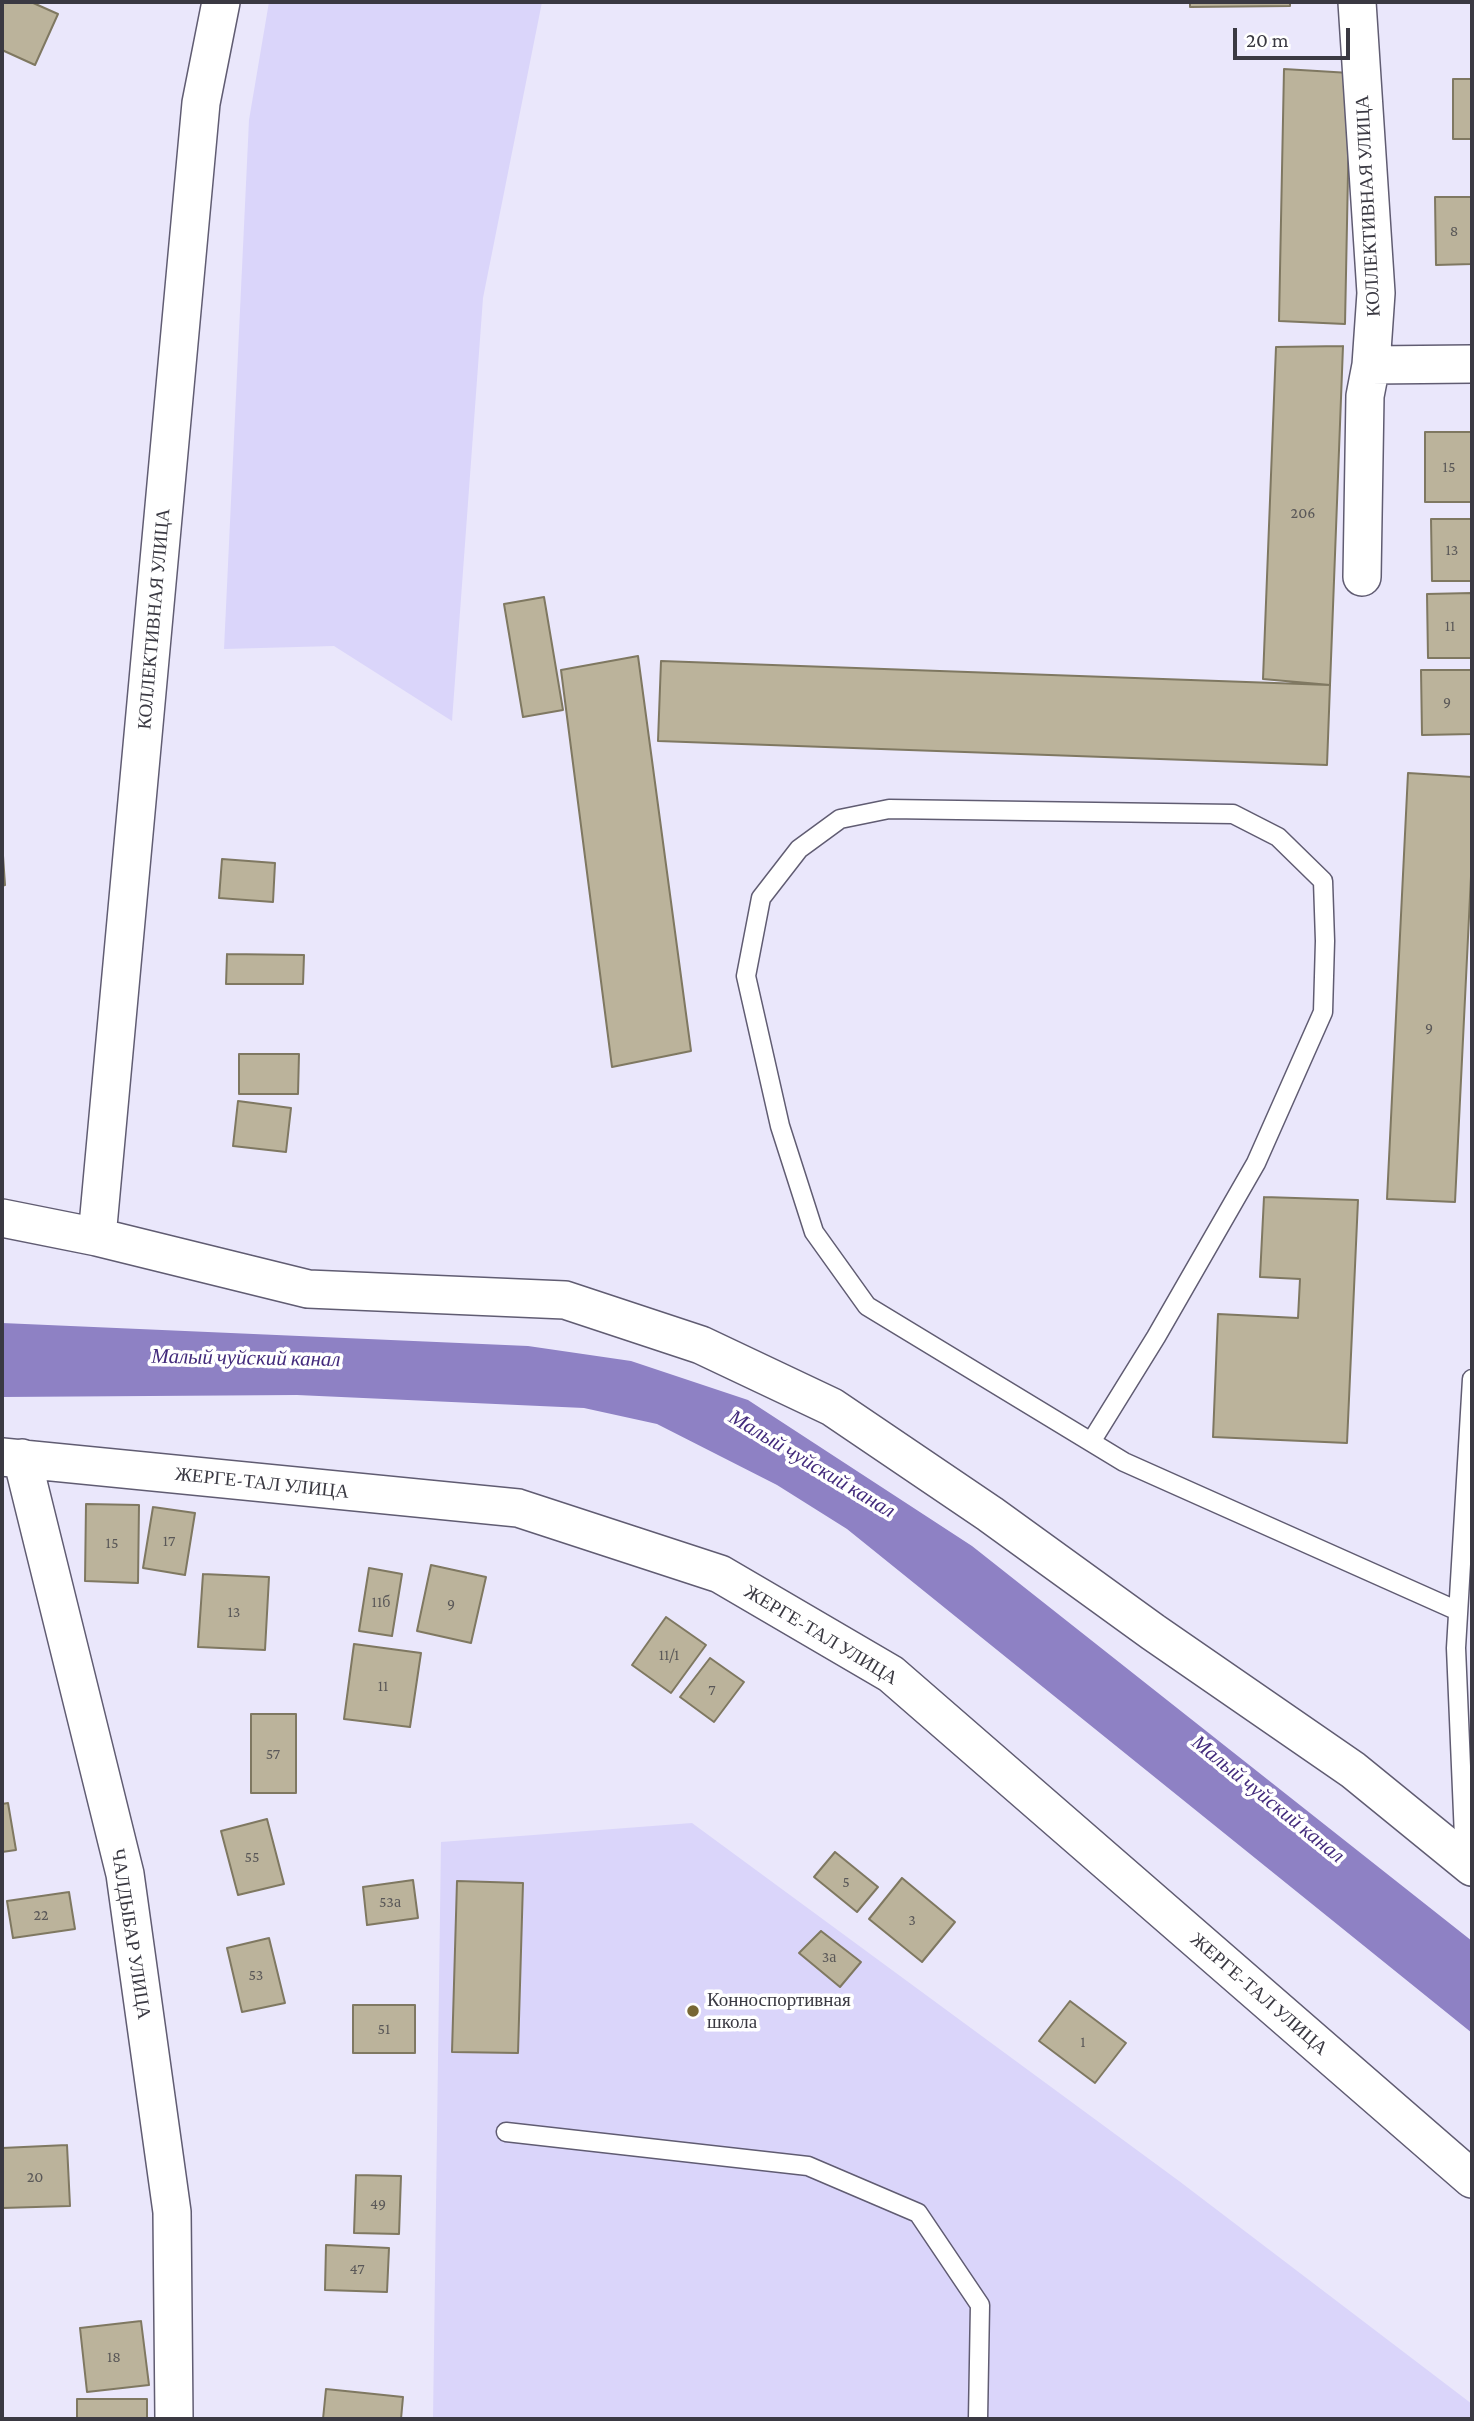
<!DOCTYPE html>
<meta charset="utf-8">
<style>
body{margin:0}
#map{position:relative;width:1474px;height:2421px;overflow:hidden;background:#eae7fb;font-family:"Crimson Pro",serif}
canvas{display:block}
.frame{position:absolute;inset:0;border:4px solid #3a3942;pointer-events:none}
.scale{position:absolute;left:1233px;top:28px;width:117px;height:32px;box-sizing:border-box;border:4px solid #3a3942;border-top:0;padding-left:9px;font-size:21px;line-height:24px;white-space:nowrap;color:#3a3942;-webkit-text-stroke:5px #fff;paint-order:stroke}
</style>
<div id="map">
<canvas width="1474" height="2421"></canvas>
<div class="frame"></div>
<div class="scale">20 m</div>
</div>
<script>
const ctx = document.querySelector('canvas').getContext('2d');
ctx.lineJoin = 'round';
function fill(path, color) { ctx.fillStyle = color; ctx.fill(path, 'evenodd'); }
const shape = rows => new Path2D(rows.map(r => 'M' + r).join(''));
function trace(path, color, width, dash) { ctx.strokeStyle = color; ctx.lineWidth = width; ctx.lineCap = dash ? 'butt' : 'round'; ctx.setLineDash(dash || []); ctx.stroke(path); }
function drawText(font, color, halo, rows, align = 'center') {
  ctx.font = font + ' "Crimson Pro",serif'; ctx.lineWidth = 7; ctx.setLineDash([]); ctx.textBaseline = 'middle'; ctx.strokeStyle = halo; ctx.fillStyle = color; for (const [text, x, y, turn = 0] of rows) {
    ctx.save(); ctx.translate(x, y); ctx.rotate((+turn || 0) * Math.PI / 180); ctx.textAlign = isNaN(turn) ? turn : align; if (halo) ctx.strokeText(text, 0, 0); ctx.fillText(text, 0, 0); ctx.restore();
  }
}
fill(shape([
 [269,2,542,2,483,298,452,721,334,646,224,649,249,120],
 [692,1823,1179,2181,1472,2404,1472,2419,433,2419,441,1842]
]), '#dad5fa');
fill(shape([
 [2,1323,528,1346,631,1361,748,1400,972,1546,1472,1941,1472,2033,847,1529,777,1485,657,1424,584,1408,297,1395,2,1397]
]), '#8e81c4');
const building = shape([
 [2,2,31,2,58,14,35,65,2,50,2,2],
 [1190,2,1290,2,1290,6,1190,7,1190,2],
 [1284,69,1350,73,1345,324,1279,321,1284,69],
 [1453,79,1472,79,1472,139,1453,139,1453,79],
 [1435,197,1472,197,1472,264,1436,265,1435,197],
 [1343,346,1330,685,1263,679,1276,347,1343,346],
 [1425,432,1472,432,1472,502,1425,502,1425,432],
 [1431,519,1472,519,1472,581,1432,581,1431,519],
 [1472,593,1472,658,1428,658,1427,594,1472,593],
 [544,597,563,710,523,717,504,604,544,597],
 [638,656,691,1051,612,1067,561,670,638,656],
 [661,661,1330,685,1327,765,658,741,661,661],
 [1421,670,1472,670,1472,734,1422,735,1421,670],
 [1408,773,1472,777,1472,856,1455,1202,1387,1199,1408,773],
 [2,841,5,885,2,886,2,841],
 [222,859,275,863,273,902,219,898,222,859],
 [227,954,304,955,303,984,226,984,227,954],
 [239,1054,299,1054,298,1094,239,1094,239,1054],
 [238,1101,291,1108,286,1152,233,1146,238,1101],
 [1264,1197,1358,1200,1347,1443,1213,1437,1218,1314,1298,1318,1300,1279,1260,1277,1264,1197],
 [86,1504,139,1505,138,1583,85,1581,86,1504],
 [153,1507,195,1513,185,1575,143,1568,153,1507],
 [431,1565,486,1577,471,1643,417,1631,431,1565],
 [369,1568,402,1574,392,1636,359,1631,369,1568],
 [203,1574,269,1577,265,1650,198,1647,203,1574],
 [666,1617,706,1645,671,1693,632,1665,666,1617],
 [354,1644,421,1653,410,1727,344,1719,354,1644],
 [710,1658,744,1682,714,1722,680,1697,710,1658],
 [251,1714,296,1714,296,1793,251,1793,251,1714],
 [8,1803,16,1850,2,1852,2,1804,8,1803],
 [267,1819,284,1884,238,1895,221,1831,267,1819],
 [835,1852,878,1887,857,1912,814,1877,835,1852],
 [902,1878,955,1922,922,1962,869,1919,902,1878],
 [413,1880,418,1918,367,1925,363,1887,413,1880],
 [457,1881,523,1883,518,2053,452,2052,457,1881],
 [69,1892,75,1929,13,1938,7,1901,69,1892],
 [821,1931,861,1962,840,1987,799,1953,821,1931],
 [269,1938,285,2003,242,2012,227,1948,269,1938],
 [1070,2001,1126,2043,1095,2083,1039,2041,1070,2001],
 [353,2005,415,2005,415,2053,353,2053,353,2005],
 [67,2145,70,2206,2,2208,2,2148,67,2145],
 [356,2175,401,2176,399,2234,354,2233,356,2175],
 [326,2245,389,2248,387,2292,325,2290,326,2245],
 [141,2321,149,2385,87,2392,80,2328,141,2321],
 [326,2389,403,2397,401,2419,323,2419,326,2389],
 [77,2399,147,2399,147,2419,77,2419,77,2399]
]);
fill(building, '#bbb39b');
trace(building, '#7f7861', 2);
const service = shape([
 [1091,1442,1156,1337,1256,1163,1323,1012,1325,941,1323,881,1278,837,1233,814,889,809,840,819,799,849,761,898,746,976,780,1126,814,1232,867,1306,1124,1462,1458,1611],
 [1465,1861,1456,1648,1472,1379],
 [506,2132,808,2166,918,2213,980,2305,978,2419]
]);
const minor = shape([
 [1357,2,1376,293,1371,365,1365,396,1362,577],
 [1371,365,1472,364],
 [2,1218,97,1237,308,1289,565,1300,701,1345,832,1407,990,1514,1153,1632,1353,1770,1472,1867],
 [97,1237,201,103,221,2],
 [2,1457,518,1508,720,1574,891,1674,1472,2179],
 [22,1458,125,1874,172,2212,174,2419]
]);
trace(service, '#605c72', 21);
trace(minor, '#605c72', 40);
trace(service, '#fff', 18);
trace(minor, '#fff', 37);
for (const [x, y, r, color] of [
 [693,2011,7,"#776735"]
]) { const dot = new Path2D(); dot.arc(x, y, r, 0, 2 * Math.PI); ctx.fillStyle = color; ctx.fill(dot); trace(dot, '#fff', 2.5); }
drawText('16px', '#5a5858', null, [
 ["8",1454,231],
 ["15",1449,467],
 ["206",1303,513],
 ["13",1452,550],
 ["11",1450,626],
 ["9",1447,702],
 ["9",1429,1028],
 ["17",169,1541],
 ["15",112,1543],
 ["11б",381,1602],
 ["9",451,1604],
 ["13",234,1612],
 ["11/1",669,1655],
 ["11",383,1686],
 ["7",712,1690],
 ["57",273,1754],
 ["55",252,1857],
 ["5",846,1882],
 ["53а",390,1902],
 ["22",41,1915],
 ["3",912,1920],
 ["3а",829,1957],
 ["53",256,1975],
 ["51",384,2029],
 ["1",1083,2042],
 ["20",35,2177],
 ["49",378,2204],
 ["47",357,2269],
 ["18",114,2357]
]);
drawText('19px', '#3a3942', '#fff', [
 ["КОЛЛЕКТИВНАЯ УЛИЦА",1368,206,-93],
 ["КОЛЛЕКТИВНАЯ УЛИЦА",154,619,-85],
 ["ЖЕРГЕ-ТАЛ УЛИЦА",262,1483,6],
 ["ЖЕРГЕ-ТАЛ УЛИЦА",821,1635,31],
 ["ЧАЛДЫБАР УЛИЦА",131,1934,81],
 ["ЖЕРГЕ-ТАЛ УЛИЦА",1259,1994,41]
]);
drawText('19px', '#3a3942', '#fff', [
 ["Конноспортивная",707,2000],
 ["школа",707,2022]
], 'left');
drawText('italic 21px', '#432b7c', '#fff', [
 ["Малый чуйский канал",246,1358,1],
 ["Малый чуйский канал",812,1464,31],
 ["Малый чуйский канал",1268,1799,39]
]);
</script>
